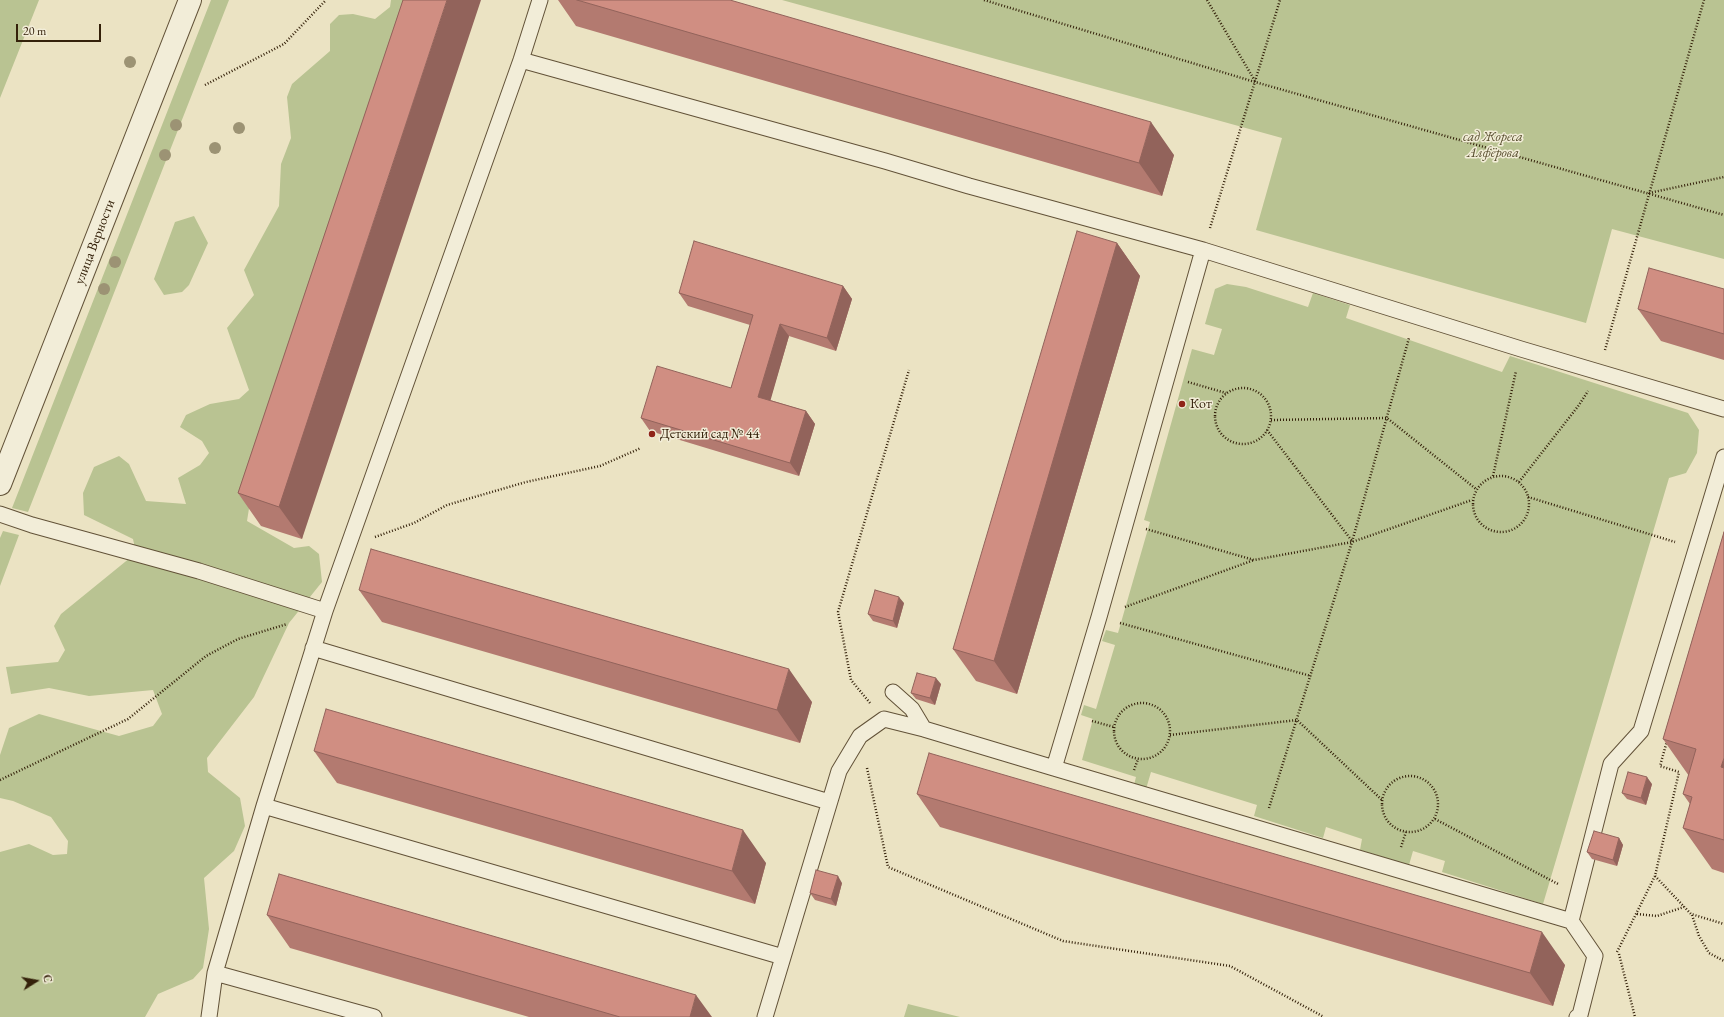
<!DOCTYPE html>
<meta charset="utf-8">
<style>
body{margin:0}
#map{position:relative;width:1724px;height:1017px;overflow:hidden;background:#ebe3c3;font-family:"EB Garamond",serif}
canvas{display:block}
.north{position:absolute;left:16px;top:961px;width:40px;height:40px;-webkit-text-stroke:3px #f2edd8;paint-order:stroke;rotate:79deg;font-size:11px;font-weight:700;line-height:16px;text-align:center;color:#34210a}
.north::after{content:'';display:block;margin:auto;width:14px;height:18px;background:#34210a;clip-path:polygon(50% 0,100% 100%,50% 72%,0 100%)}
.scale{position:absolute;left:16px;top:24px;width:85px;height:18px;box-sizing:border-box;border:2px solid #34210a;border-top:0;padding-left:5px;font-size:12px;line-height:14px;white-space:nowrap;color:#34210a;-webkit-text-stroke:3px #f2edd8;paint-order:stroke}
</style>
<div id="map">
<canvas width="1724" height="1017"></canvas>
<div class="north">С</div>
<div class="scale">20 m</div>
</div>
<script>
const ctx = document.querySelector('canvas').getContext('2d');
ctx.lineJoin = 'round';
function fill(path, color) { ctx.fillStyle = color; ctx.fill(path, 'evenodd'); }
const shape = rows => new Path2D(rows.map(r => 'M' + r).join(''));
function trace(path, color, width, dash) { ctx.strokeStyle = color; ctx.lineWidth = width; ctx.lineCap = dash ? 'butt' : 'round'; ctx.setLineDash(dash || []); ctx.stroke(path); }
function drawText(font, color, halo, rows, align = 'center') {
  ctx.font = font + ' "EB Garamond",serif'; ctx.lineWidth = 3; ctx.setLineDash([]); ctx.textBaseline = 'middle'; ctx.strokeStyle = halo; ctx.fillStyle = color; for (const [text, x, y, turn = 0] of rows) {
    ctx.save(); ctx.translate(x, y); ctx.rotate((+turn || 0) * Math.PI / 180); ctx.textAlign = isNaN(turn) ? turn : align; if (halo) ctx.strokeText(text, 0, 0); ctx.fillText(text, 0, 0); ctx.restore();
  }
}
fill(shape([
 [0,0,39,0,0,98],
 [211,0,229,0,28,512,12,508],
 [391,0,428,0,251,496,247,521,294,548,309,546,319,554,322,582,289,623,254,697,207,758,208,772,240,798,245,826,234,851,204,878,209,929,203,968,193,979,158,994,145,1017,0,1017,0,852,29,844,53,855,67,854,68,841,51,817,13,801,0,798,0,755,9,728,39,714,119,736,153,726,162,714,153,690,89,696,49,688,11,694,6,667,58,662,65,650,54,626,61,614,136,553,133,539,84,515,83,493,94,467,119,456,129,464,146,501,186,504,178,478,200,465,209,453,202,441,180,427,186,415,210,404,239,399,249,390,227,328,254,295,244,270,279,206,281,164,291,138,287,97,292,84,330,51,330,24,339,15,353,14,375,19,390,7],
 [782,0,1724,0,1724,259,1612,229,1586,323,1256,230,1282,138],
 [194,216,208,243,189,285,182,292,164,295,154,279,175,222],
 [1227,284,1246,287,1308,307,1313,293,1350,305,1346,318,1502,372,1510,356,1688,413,1699,430,1697,453,1686,473,1669,478,1543,904,1442,872,1445,861,1413,851,1409,865,1360,850,1362,839,1326,827,1323,838,1254,816,1257,805,1151,772,1146,789,1134,785,1136,777,1082,760,1093,719,1081,715,1084,705,1096,709,1115,645,1102,641,1106,630,1118,633,1150,522,1144,520,1192,349,1214,355,1222,329,1205,324,1215,289],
 [3,531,19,535,0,586,0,538],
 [908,1004,960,1017,904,1017]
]), '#b9c392');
const lane = shape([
 [521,60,885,161,969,186,1203,250,1521,349,1724,409],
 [1203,250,1099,617,1054,768,1571,921,1595,956,1580,1015,1577,1017],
 [0,514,32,525,199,571,325,611],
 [313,648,829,802],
 [893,692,912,709,924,729],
 [264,806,783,957],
 [1571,921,1611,764,1641,731,1724,457],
 [215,973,374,1017],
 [209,1017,215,973,264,806,325,611,521,60,540,0],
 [765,1017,839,771,860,736,884,719,924,729,1054,768]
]);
const street = shape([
 [0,484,190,0]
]);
trace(lane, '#625238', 17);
trace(street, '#625238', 24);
trace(shape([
 [984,0,1255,82,1724,215],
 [1207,0,1255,81],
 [205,85,284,44,326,0],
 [1649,193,1724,177],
 [1210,228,1280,0],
 [1605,350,1704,0],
 [1188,382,1226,393],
 '1215 416a28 28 0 1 1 56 0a28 28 0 1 1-56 0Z',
 [1271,420,1387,418,1476,489],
 [1267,430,1352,541],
 [1493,476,1516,371],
 '1473 504a28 28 0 1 1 56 0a28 28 0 1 1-56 0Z',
 [1519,482,1579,405,1588,391],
 [1528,497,1675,542],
 [1146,529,1254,560,1352,542,1472,500],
 [375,537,414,523,447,505,526,482,600,466,641,448],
 [1125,607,1254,560],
 [1120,623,1311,676],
 [870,703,851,680,838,612,909,370],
 '1114 731a28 28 0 1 1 56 0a28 28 0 1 1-56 0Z',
 [1092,721,1114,727],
 [1170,735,1297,720,1382,800],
 [867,768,888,867,1063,941,1230,966,1324,1017],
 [1134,770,1138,759],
 '1382 804a28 28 0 1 1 56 0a28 28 0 1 1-56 0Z',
 [0,780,128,719,206,656,238,639,287,624],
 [1269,808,1352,542,1409,338],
 [1435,819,1558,884],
 [1401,847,1406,832],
 [1655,876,1691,914,1724,924],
 [1637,914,1657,916,1684,907],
 [1692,915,1699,936,1709,953,1724,961],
 [1617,952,1655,876,1679,772,1660,766,1667,741],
 [1619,954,1635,1017]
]), '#34210a', 2.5, [1, 2]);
trace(lane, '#f2edd8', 15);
trace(street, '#f2edd8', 22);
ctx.fillStyle = '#9c9374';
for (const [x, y] of [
 [130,62],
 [176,125],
 [239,128],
 [215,148],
 [165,155],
 [115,262],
 [104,289]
]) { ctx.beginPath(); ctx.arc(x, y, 6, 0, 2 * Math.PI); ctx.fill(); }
fill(shape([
 [403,0,302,539,261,526,238,493],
 [558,0,577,0,1174,155,1162,196,576,26],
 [1117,243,1140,276,1017,694,976,681,953,649],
 [843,286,852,299,836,351,789,336,770,400,806,411,815,424,799,476,650,431,641,418,731,388,750,325,688,306,679,293],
 [1724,289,1724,360,1661,341,1638,309],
 [1724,532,1724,873,1712,869,1683,828,1690,804,1683,794,1689,776,1663,739],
 [359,590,812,702,800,743,382,622],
 [904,603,897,628,873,621,868,614],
 [941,684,935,705,916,699,911,693],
 [314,751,766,863,755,904,337,783],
 [1652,784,1646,805,1627,799,1622,793],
 [917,794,1565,965,1553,1006,940,827],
 [1619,838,1623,845,1617,866,1592,859,1587,852],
 [842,883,836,906,815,900,810,893],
 [267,915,712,1017,529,1017,290,948]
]), '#b37a70');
fill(shape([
 [447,0,481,0,302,539,279,507],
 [1151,122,1174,155,1162,196,1139,163],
 [1117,243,1140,276,1017,694,994,661],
 [843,286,852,299,836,351,827,338],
 [780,324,789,336,768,409,758,397],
 [806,411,815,424,799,476,790,463],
 [899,597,904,603,897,628,893,621],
 [789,669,812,702,800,743,777,710],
 [936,678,941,684,935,705,930,698],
 [1724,758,1724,772,1721,767],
 [1647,777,1652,784,1646,805,1641,798],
 [743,830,766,863,755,904,732,871],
 [1619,838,1623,845,1617,866,1613,860],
 [838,876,842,883,836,906,831,899],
 [1542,932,1565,965,1553,1006,1530,973],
 [696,995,712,1017,690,1017]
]), '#92635b');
const building = shape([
 [403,0,447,0,279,507,238,493,403,0],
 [577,0,730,0,1151,122,1139,163,577,0],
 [1077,231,1117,243,994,661,953,649,1077,231],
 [694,241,843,286,827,338,780,324,758,397,806,411,790,463,641,418,657,366,731,388,753,315,679,293,694,241],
 [1649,268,1724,289,1724,334,1638,309,1649,268],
 [1724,532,1724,758,1721,767,1724,768,1724,840,1683,828,1692,797,1683,794,1696,749,1663,739,1724,532],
 [371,549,789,669,777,710,359,590,371,549],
 [875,590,899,597,893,621,868,614,875,590],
 [917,673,936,678,930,698,911,693,917,673],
 [326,709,743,830,732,871,314,751,326,709],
 [929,753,1542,932,1530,973,917,794,929,753],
 [1628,772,1647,777,1641,798,1622,793,1628,772],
 [1594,831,1619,838,1613,860,1587,852,1594,831],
 [816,870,838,876,831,899,810,893,816,870],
 [279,874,696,995,690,1017,620,1017,267,915,279,874]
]);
fill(building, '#d08e82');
trace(building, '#92635b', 1);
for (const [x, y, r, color] of [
 [1182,404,4,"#8f2418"],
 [652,434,4,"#8f2418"]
]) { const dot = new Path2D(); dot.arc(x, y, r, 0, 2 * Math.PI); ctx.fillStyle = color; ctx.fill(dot); trace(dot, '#f2edd8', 1.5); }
drawText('italic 14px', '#5c5233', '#f2edd8', [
 ["сад Жореса",1493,137],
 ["Алфёрова",1493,153]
]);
drawText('14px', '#34210a', '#f2edd8', [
 ["улица Верности",95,242,-69]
]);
drawText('14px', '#34210a', '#f2edd8', [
 ["Кот",1190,404],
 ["Детский сад № 44",660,434]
], 'left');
</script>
